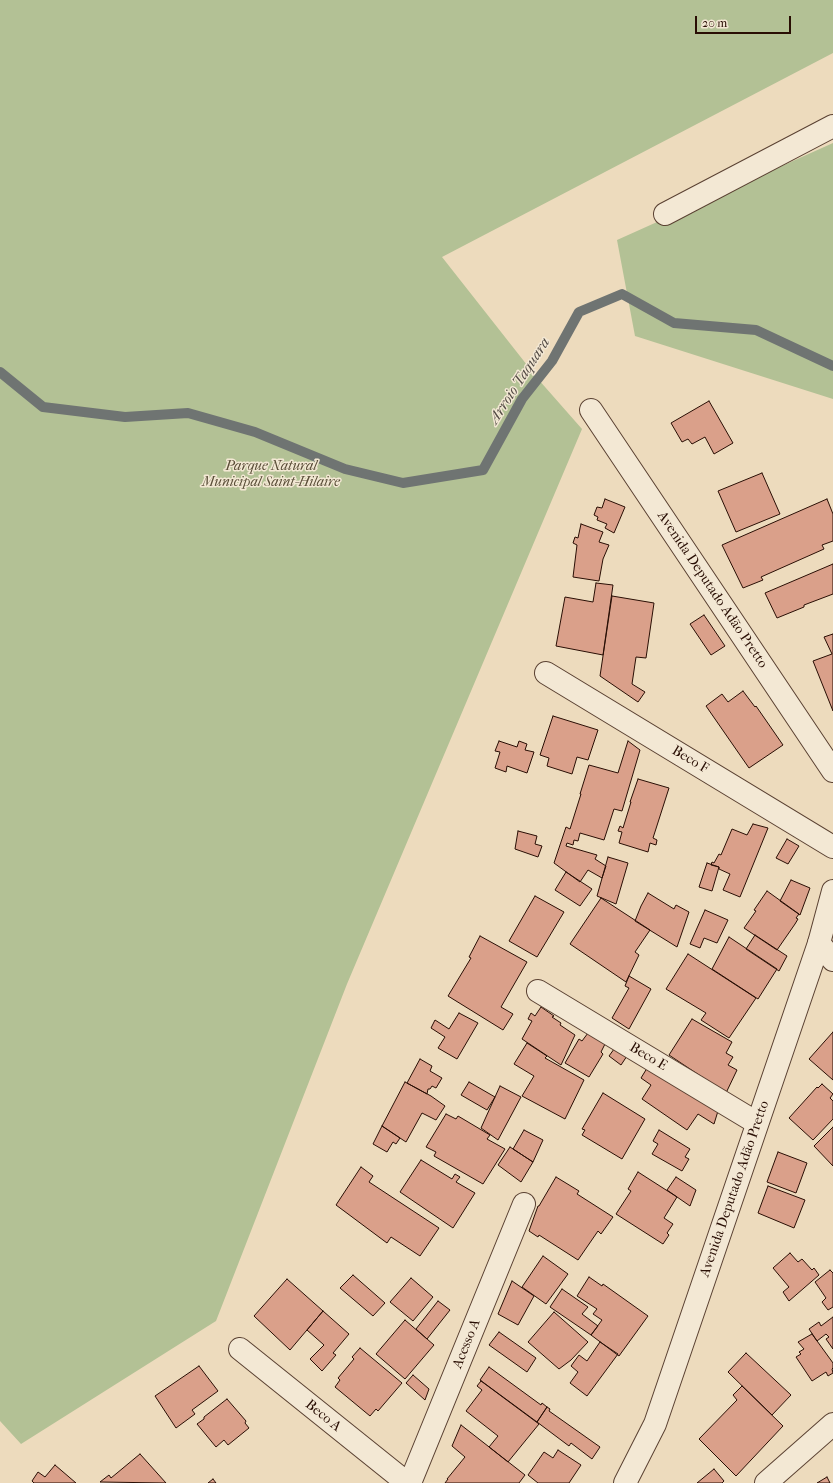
<!DOCTYPE html>
<meta charset="utf-8">
<style>
body{margin:0}
#map{position:relative;width:833px;height:1483px;overflow:hidden;background:#eddbbd;font-family:"IM FELL French Canon",serif}
canvas{display:block}
.scale{position:absolute;left:695px;top:16px;width:96px;height:18px;box-sizing:border-box;border:2px solid #290e04;border-top:0;padding-left:5px;font-size:12px;line-height:14px;white-space:nowrap;color:#290e04;-webkit-text-stroke:3px #f3e8d4;paint-order:stroke}
</style>
<div id="map">
<canvas width="833" height="1483"></canvas>
<div class="scale">20 m</div>
</div>
<script>
const ctx = document.querySelector('canvas').getContext('2d');
ctx.lineJoin = 'round';
function fill(path, color) { ctx.fillStyle = color; ctx.fill(path, 'evenodd'); }
const shape = rows => new Path2D(rows.map(r => 'M' + r).join(''));
function trace(path, color, width, dash) { ctx.strokeStyle = color; ctx.lineWidth = width; ctx.lineCap = dash ? 'butt' : 'round'; ctx.setLineDash(dash || []); ctx.stroke(path); }
function drawText(font, color, halo, rows, align = 'center') {
  ctx.font = font + ' "IM FELL French Canon",serif'; ctx.lineWidth = 3; ctx.setLineDash([]); ctx.textBaseline = 'middle'; ctx.strokeStyle = halo; ctx.fillStyle = color; for (const [text, x, y, turn = 0] of rows) {
    ctx.save(); ctx.translate(x, y); ctx.rotate((+turn || 0) * Math.PI / 180); ctx.textAlign = isNaN(turn) ? turn : align; if (halo) ctx.strokeText(text, 0, 0); ctx.fillText(text, 0, 0); ctx.restore();
  }
}
fill(shape([
 [0,0,833,0,833,53,442,257,538,379,582,429,347,984,216,1321,21,1444,0,1421],
 [833,143,833,399,635,336,617,240]
]), '#b3c195');
trace(shape([
 [0,372,43,407,125,417,188,413,255,432,345,469,403,483,483,470,522,399,552,361,579,312,622,294,674,323,756,330,833,366]
]), '#6f7472', 10);
const building = shape([
 [709,401,733,443,714,454,705,437,692,444,688,439,682,442,671,423,709,401],
 [762,473,780,514,736,532,718,491,762,473],
 [605,499,625,507,614,533,605,528,607,524,597,520,598,517,594,515,597,507,602,508,605,499],
 [827,499,833,514,833,541,822,545,824,549,761,577,763,580,743,588,722,545,827,499],
 [581,524,603,532,599,542,609,545,603,559,599,581,573,577,577,545,573,543,575,537,578,538,581,524],
 [833,564,833,594,804,605,804,607,777,618,765,593,833,564],
 [596,583,613,585,603,655,556,646,565,597,593,602,596,583],
 [612,596,654,603,646,658,636,657,632,684,645,692,638,702,600,676,612,596],
 [704,615,725,646,711,655,690,624,704,615],
 [833,634,833,711,813,661,832,654,824,637,833,634],
 [743,691,755,707,756,706,783,745,749,768,706,706,722,694,728,702,743,691],
 [553,716,598,730,588,760,577,757,572,774,547,766,549,758,540,755,553,716],
 [499,741,517,747,519,741,527,744,525,750,534,752,527,773,507,766,506,772,495,768,500,752,495,751,499,741],
 [628,741,640,750,622,811,614,809,604,840,580,833,578,841,574,840,573,845,567,843,566,846,597,855,595,859,606,866,602,878,588,870,580,882,554,863,566,827,570,829,581,794,580,794,589,765,618,773,628,741],
 [638,779,669,788,653,838,657,840,656,845,650,843,648,852,619,843,622,832,618,831,620,826,623,828,631,802,630,802,638,779],
 [753,824,768,828,740,897,723,890,730,874,719,869,719,867,711,865,712,862,714,863,719,854,721,855,732,829,747,835,753,824],
 [518,831,537,836,535,844,542,846,538,857,515,849,518,831],
 [787,839,799,846,788,864,776,858,787,839],
 [608,857,628,863,616,904,597,896,608,857],
 [707,863,719,867,712,891,699,887,707,863],
 [566,872,592,889,580,906,555,890,566,872],
 [791,880,810,888,800,915,780,901,791,880],
 [767,891,799,914,796,918,798,919,795,924,777,950,744,928,756,911,754,910,767,891],
 [648,893,674,909,676,905,689,912,677,947,635,921,641,906,648,893],
 [535,896,564,912,537,957,509,941,535,896],
 [601,898,650,930,635,952,639,955,626,982,570,944,601,898],
 [705,910,728,920,717,943,704,938,700,948,690,944,705,910],
 [755,935,787,956,779,971,746,949,755,935],
 [480,936,527,962,501,1007,513,1014,503,1030,448,996,471,958,469,957,480,936],
 [729,937,777,969,758,999,712,969,729,937],
 [688,954,756,998,729,1038,701,1020,706,1013,666,989,688,954],
 [629,976,651,989,629,1029,612,1018,629,988,625,986,629,976],
 [541,1007,554,1016,552,1017,561,1023,560,1025,575,1035,561,1065,522,1039,532,1021,528,1019,531,1013,535,1016,541,1007],
 [459,1013,478,1023,457,1059,438,1048,445,1037,431,1028,435,1020,449,1029,459,1013],
 [692,1019,732,1042,726,1053,733,1057,728,1065,737,1070,726,1093,669,1055,692,1019],
 [833,1032,833,1080,809,1059,833,1032],
 [588,1033,605,1044,601,1052,603,1054,589,1077,565,1063,579,1039,582,1041,588,1033],
 [527,1043,547,1056,545,1058,584,1080,565,1119,522,1096,534,1076,514,1064,527,1043],
 [617,1045,629,1053,621,1065,609,1056,617,1045],
 [420,1059,432,1066,430,1071,442,1078,436,1088,432,1086,430,1089,428,1089,427,1094,407,1083,420,1059],
 [649,1065,718,1111,714,1124,698,1114,687,1130,642,1099,651,1085,641,1078,649,1065],
 [405,1082,431,1096,445,1106,436,1120,422,1113,406,1142,382,1126,405,1082],
 [469,1082,495,1097,487,1110,461,1095,469,1082],
 [822,1084,833,1094,830,1098,833,1101,833,1119,813,1140,789,1118,817,1087,818,1088,822,1084],
 [500,1086,521,1097,498,1140,481,1128,500,1086],
 [603,1093,645,1119,622,1159,582,1135,585,1130,582,1129,603,1093],
 [446,1114,456,1119,458,1116,490,1135,487,1139,505,1149,483,1184,434,1156,436,1152,426,1147,446,1114],
 [382,1126,400,1138,396,1144,393,1142,387,1152,373,1144,382,1126],
 [833,1127,833,1166,814,1146,833,1127],
 [524,1130,543,1140,533,1162,513,1149,524,1130],
 [659,1130,690,1149,685,1157,689,1159,682,1171,652,1154,658,1144,653,1141,659,1130],
 [510,1147,533,1162,521,1182,498,1165,510,1147],
 [778,1152,807,1163,796,1193,767,1182,778,1152],
 [421,1160,452,1179,455,1174,460,1177,456,1182,475,1193,453,1228,400,1192,421,1160],
 [361,1167,373,1176,369,1182,439,1228,420,1256,391,1237,387,1243,336,1205,361,1167],
 [638,1172,677,1197,664,1218,673,1224,667,1233,669,1235,663,1244,616,1214,631,1191,628,1189,638,1172],
 [556,1177,579,1191,577,1194,613,1217,601,1234,598,1231,578,1260,539,1235,538,1237,529,1231,538,1206,539,1206,556,1177],
 [676,1177,696,1190,690,1206,667,1190,676,1177],
 [768,1186,805,1200,794,1228,758,1213,768,1186],
 [790,1253,798,1262,802,1259,812,1270,814,1268,819,1275,789,1301,783,1292,789,1287,773,1268,790,1253],
 [543,1256,568,1274,546,1304,522,1287,543,1256],
 [830,1270,833,1273,833,1307,828,1310,822,1302,826,1298,815,1282,830,1270],
 [353,1275,385,1303,373,1316,340,1288,353,1275],
 [589,1277,602,1286,603,1284,648,1316,619,1356,591,1335,602,1320,593,1314,597,1309,577,1296,589,1277],
 [411,1278,433,1297,413,1321,390,1302,411,1278],
 [287,1279,323,1311,290,1350,254,1316,287,1279],
 [512,1281,534,1296,518,1325,498,1314,512,1281],
 [562,1289,588,1307,582,1314,598,1326,591,1335,550,1307,562,1289],
 [438,1301,450,1310,427,1339,416,1329,438,1301],
 [323,1311,349,1334,333,1353,336,1355,322,1371,310,1359,324,1345,307,1330,323,1311],
 [554,1312,588,1342,571,1360,559,1369,528,1342,554,1312],
 [833,1317,833,1349,826,1339,829,1337,826,1334,817,1341,809,1329,819,1322,821,1326,833,1317],
 [405,1320,434,1345,405,1379,376,1354,405,1320],
 [499,1332,536,1358,527,1372,489,1345,499,1332],
 [812,1334,833,1363,833,1368,832,1369,833,1373,828,1376,826,1372,812,1381,796,1357,801,1354,799,1352,804,1349,798,1342,812,1334],
 [600,1342,618,1354,587,1396,570,1383,578,1372,571,1366,579,1355,587,1361,600,1342],
 [360,1348,402,1383,378,1411,376,1409,370,1416,335,1387,340,1380,338,1378,354,1359,352,1357,360,1348],
 [746,1353,791,1395,772,1415,728,1372,746,1353],
 [199,1366,218,1391,192,1410,195,1414,176,1428,155,1396,199,1366],
 [489,1367,541,1405,542,1403,547,1407,537,1422,480,1380,489,1367],
 [413,1375,429,1389,425,1400,406,1383,413,1375],
 [481,1381,539,1424,508,1462,489,1447,498,1436,466,1411,482,1390,477,1386,481,1381],
 [742,1386,783,1426,736,1476,699,1439,737,1400,733,1395,742,1386],
 [227,1399,246,1421,245,1423,249,1428,228,1445,224,1440,216,1447,197,1424,204,1419,204,1417,227,1399],
 [547,1407,550,1409,549,1411,600,1447,592,1459,571,1443,569,1446,537,1422,547,1407],
 [461,1425,525,1475,519,1483,445,1483,448,1479,447,1479,465,1457,452,1446,461,1425],
 [558,1450,581,1465,569,1483,538,1483,528,1475,544,1452,553,1458,558,1450],
 [140,1454,166,1483,100,1482,109,1475,111,1478,140,1454],
 [55,1465,76,1483,34,1483,32,1481,38,1472,45,1477,55,1465],
 [714,1469,724,1481,722,1483,697,1483,714,1469],
 [827,1477,830,1483,817,1483,827,1477],
 [213,1479,216,1483,208,1483,213,1479]
]);
fill(building, '#daa08a');
trace(building, '#290e04', 1);
const minor = shape([
 [665,214,833,126],
 [591,410,833,771],
 [546,673,833,847],
 [819,943,833,960],
 [538,991,757,1123],
 [240,1349,407,1483],
 [410,1483,524,1204],
 [766,1483,833,1424]
]);
const tertiary = shape([
 [625,1483,655,1424,819,943,833,891]
]);
trace(minor, '#5a4132', 24);
trace(tertiary, '#5a4132', 24);
trace(minor, '#f3e8d4', 22);
trace(tertiary, '#f3e8d4', 22);
drawText('italic 14px', '#594d37', '#f3e8d4', [
 ["Parque Natural",271,467],
 ["Municipal Saint-Hilaire",271,483]
]);
drawText('14px', '#290e04', '#f3e8d4', [
 ["Avenida Deputado Adão Pretto",712,590,56],
 ["Beco F",690,760,31],
 ["Beco E",648,1057,31],
 ["Avenida Deputado Adão Pretto",735,1189,-71],
 ["Acesso A",467,1344,-68],
 ["Beco A",323,1416,39]
]);
drawText('italic 15px', '#524a44', '#f3e8d4', [
 ["Arroio Taquara",520,381,-57]
]);
</script>
